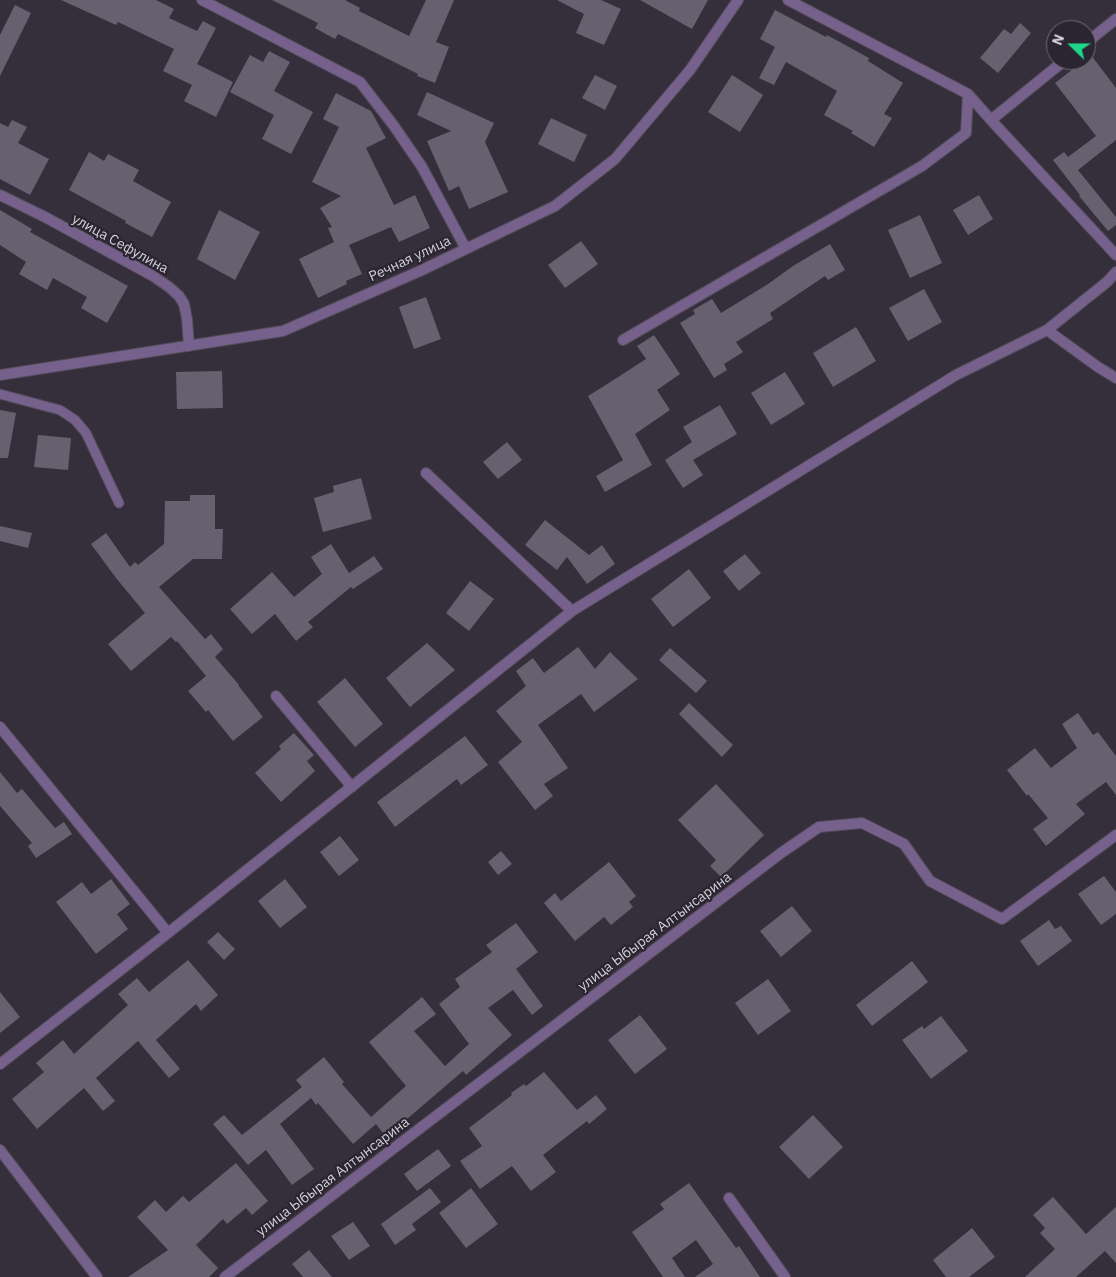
<!DOCTYPE html>
<meta charset="utf-8">
<style>
body{margin:0}
#map{position:relative;width:1116px;height:1277px;overflow:hidden;background:#352f3c;font-family:"IBM Plex Sans",sans-serif}
canvas{display:block}
.north{position:absolute;left:1046px;top:20px;width:50px;height:50px;box-sizing:border-box;background:#2b2532;border:1px solid #6f6974;border-radius:50%;rotate:292deg;font-size:14px;font-weight:700;line-height:20px;text-align:center;color:#d4d0d8}
.north::after{content:'';display:block;margin:auto;width:18px;height:22px;background:#1ed888;clip-path:polygon(50% 0,100% 100%,50% 72%,0 100%)}
</style>
<div id="map">
<canvas width="1116" height="1277"></canvas>
<div class="north">N</div>
</div>
<script>
const ctx = document.querySelector('canvas').getContext('2d');
ctx.lineJoin = 'round';
function fill(path, color) { ctx.fillStyle = color; ctx.fill(path, 'evenodd'); }
const shape = rows => new Path2D(rows.map(r => 'M' + r).join(''));
function trace(path, color, width, dash) { ctx.strokeStyle = color; ctx.lineWidth = width; ctx.lineCap = dash ? 'butt' : 'round'; ctx.setLineDash(dash || []); ctx.stroke(path); }
function drawText(font, color, halo, rows, align = 'center') {
  ctx.font = font + ' "IBM Plex Sans",sans-serif'; ctx.lineWidth = 4.5; ctx.setLineDash([]); ctx.textBaseline = 'middle'; ctx.strokeStyle = halo; ctx.fillStyle = color; for (const [text, x, y, turn = 0] of rows) {
    ctx.save(); ctx.translate(x, y); ctx.rotate((+turn || 0) * Math.PI / 180); ctx.textAlign = isNaN(turn) ? turn : align; if (halo) ctx.strokeText(text, 0, 0); ctx.fillText(text, 0, 0); ctx.restore();
  }
}
fill(shape([
 [61,0,156,0,174,9,169,18,197,31,203,21,216,28,197,64,233,82,216,117,184,101,192,85,163,71,174,49,118,22,116,25],
 [272,0,345,0,360,8,359,11,409,36,426,0,454,0,436,42,449,47,435,83,417,76,418,74,338,34,335,39,315,28,318,23],
 [557,0,601,0,621,9,604,45,576,33,584,14],
 [640,0,708,0,692,29],
 [15,5,31,13,0,76,0,35],
 [775,10,826,37,827,35,869,58,868,61,903,83,884,114,892,118,874,147,851,133,853,131,824,115,837,91,786,62,774,85,759,78,775,47,760,39],
 [1020,23,1031,33,998,73,980,58,1004,29,1011,34],
 [269,51,290,62,274,91,313,112,291,154,262,139,274,115,230,92,250,55,263,62],
 [1091,55,1116,88,1116,140,1078,170,1116,217,1116,225,1108,231,1079,196,1080,195,1053,160,1064,152,1068,157,1096,136,1055,83],
 [595,75,617,86,605,110,582,98],
 [732,75,763,95,740,132,708,112],
 [427,92,494,123,485,142,508,192,469,209,459,186,449,191,427,141,451,131,417,115],
 [336,93,371,111,386,138,366,148,394,205,415,195,430,228,399,242,391,227,349,245,362,274,346,281,347,284,318,298,299,259,334,242,328,228,332,227,320,208,341,196,312,182,339,127,323,119],
 [551,118,587,135,574,162,538,144],
 [12,120,27,127,18,143,49,159,30,195,0,179,0,123,8,127],
 [89,152,104,161,108,154,139,170,133,181,171,202,152,237,125,223,126,221,69,190],
 [979,195,993,219,968,235,953,210],
 [0,210,32,229,30,232,128,286,107,323,81,308,87,297,53,278,47,290,19,274,26,262,0,245],
 [219,210,260,232,235,280,197,259],
 [920,215,942,263,910,278,888,230],
 [581,241,598,264,565,288,548,265],
 [830,244,845,270,828,280,825,276,770,313,773,319,736,342,743,352,724,364,727,370,714,378,680,323,695,314,693,310,712,299,721,313,768,284,793,266],
 [924,289,942,322,908,341,889,308],
 [426,297,441,339,414,349,399,307],
 [856,327,876,361,833,387,813,353],
 [654,335,680,374,657,390,670,410,635,434,652,465,605,492,596,476,623,460,588,396,601,388,646,359,637,346],
 [222,371,223,408,177,409,176,372],
 [785,372,805,404,771,425,751,393],
 [720,405,737,434,693,460,703,475,683,488,665,460,692,442,683,427],
 [0,410,16,413,8,458,0,458],
 [38,435,71,438,68,470,34,467],
 [507,442,522,460,498,479,483,462],
 [361,478,372,519,323,532,314,498,334,492,333,486],
 [190,495,215,495,215,529,223,529,222,559,193,559,159,587,205,639,211,634,223,649,215,657,239,685,238,685,263,717,233,741,208,710,206,712,188,691,206,676,177,641,176,642,171,637,131,671,108,644,145,613,116,578,91,544,106,533,130,567,135,562,138,565,164,544,165,501,190,501],
 [545,520,589,555,602,545,615,564,587,584,567,557,557,570,525,545],
 [0,526,32,533,28,548,0,541],
 [331,544,349,573,374,556,383,569,353,589,351,587,308,622,313,627,296,641,275,614,252,634,230,609,272,572,294,597,322,574,311,557],
 [745,554,761,573,739,591,723,571],
 [689,569,711,598,673,627,651,599],
 [470,581,494,599,469,631,446,613],
 [427,643,455,670,410,707,386,678],
 [578,647,595,669,610,652,638,679,594,712,581,694,538,725,568,768,544,784,553,796,535,810,498,762,522,742,496,711,526,686,516,671,533,658,544,673],
 [670,648,707,681,696,693,659,660],
 [345,678,383,724,355,747,317,702],
 [689,703,733,745,722,757,679,714],
 [1078,713,1093,735,1098,732,1116,756,1116,795,1106,782,1076,804,1085,814,1046,846,1033,829,1048,818,1028,794,1027,796,1007,770,1035,748,1051,768,1077,748,1062,724],
 [294,733,314,755,307,761,315,771,281,802,255,773,281,749,279,746],
 [465,736,488,765,461,785,457,779,395,827,377,802],
 [0,772,17,793,22,789,55,828,64,822,72,834,36,858,28,846,32,843,0,806],
 [716,784,764,835,721,877,710,866,716,860,678,820],
 [340,836,359,860,339,876,320,852],
 [501,851,512,864,498,875,488,862],
 [609,862,636,896,629,902,633,907,611,925,604,917,575,941,544,903,555,893,561,901],
 [1104,876,1116,892,1116,914,1101,925,1078,894],
 [111,879,130,904,117,914,128,929,96,954,56,902,82,882,91,894],
 [285,879,307,907,280,928,258,901],
 [792,906,812,931,781,957,760,931],
 [1049,920,1055,929,1061,926,1072,941,1038,966,1020,941],
 [516,923,538,952,516,969,543,1006,532,1015,513,990,488,1008,512,1035,466,1075,463,1071,386,1137,376,1124,353,1144,318,1103,316,1105,311,1098,280,1124,314,1169,292,1185,266,1150,248,1165,213,1124,224,1115,242,1135,302,1087,296,1080,324,1057,344,1082,342,1084,371,1117,406,1086,369,1042,422,997,436,1014,414,1031,445,1066,469,1044,439,1004,460,987,455,979,492,952,486,945],
 [218,932,235,949,224,960,207,942],
 [188,960,218,995,201,1011,196,1004,156,1040,180,1069,169,1078,138,1041,96,1078,115,1101,103,1111,84,1088,37,1129,12,1099,44,1072,36,1063,63,1040,74,1054,128,1005,118,994,137,978,149,992],
 [912,961,928,982,872,1026,856,1005],
 [768,979,791,1011,758,1035,735,1003],
 [0,992,20,1017,0,1033],
 [640,1015,667,1049,635,1074,608,1040],
 [941,1016,968,1051,931,1079,902,1040,922,1026,924,1029],
 [544,1072,577,1110,596,1095,607,1109,589,1124,587,1121,543,1155,556,1172,531,1191,512,1166,480,1189,460,1161,482,1146,469,1128,512,1095,511,1093,524,1084,526,1086],
 [813,1115,843,1147,809,1179,779,1147],
 [438,1149,451,1166,417,1191,404,1174],
 [236,1163,268,1201,252,1215,246,1208,227,1224,223,1219,196,1245,218,1268,209,1277,128,1277,168,1250,137,1217,155,1200,166,1212,183,1196,189,1202],
 [689,1183,736,1248,739,1246,760,1277,695,1277,713,1264,696,1240,672,1258,685,1277,663,1277,632,1232,664,1209,660,1204],
 [430,1188,441,1202,412,1224,416,1230,395,1245,381,1224],
 [471,1188,498,1224,466,1248,439,1213],
 [1053,1197,1086,1234,1116,1207,1116,1263,1105,1251,1076,1277,1025,1277,1055,1249,1040,1233,1045,1228,1033,1215],
 [353,1222,370,1246,349,1260,331,1236],
 [972,1228,995,1257,969,1277,946,1277,933,1260],
 [309,1250,332,1277,303,1277,292,1264]
]), '#67606f');
const lane = shape([
 [0,394,60,410,75,420,86,433,119,503]
]);
const street = shape([
 [202,0,360,82,394,126,422,167,466,249],
 [1086,43,1116,19],
 [968,94,991,120,1116,255],
 [991,120,1065,60],
 [0,195,45,217,153,276,169,287,179,296,184,304,187,319,189,346],
 [1047,330,1098,367,1116,378],
 [623,340,922,166,966,133,968,94,788,0],
 [0,375,283,331,420,271,555,206,615,159,690,70,738,0],
 [426,473,572,611],
 [276,696,352,787],
 [0,727,168,933],
 [0,1064,168,933,572,611,956,375,1047,330,1107,282,1116,272],
 [0,1150,97,1277],
 [729,1198,785,1277],
 [225,1277,781,853,819,827,862,823,904,844,930,881,1002,919,1116,835]
]);
trace(lane, '#524c58', 11);
trace(street, '#524c58', 12);
trace(lane, '#76608c', 9);
trace(street, '#76608c', 10);
drawText('14px', '#d4d0d8', '#2b2532', [
 ["улица Сефулина",120,244,29],
 ["Речная улица",410,259,-25],
 ["улица Ыбырая Алтынсарина",655,932,-37],
 ["улица Ыбырая Алтынсарина",333,1177,-37]
]);
</script>
